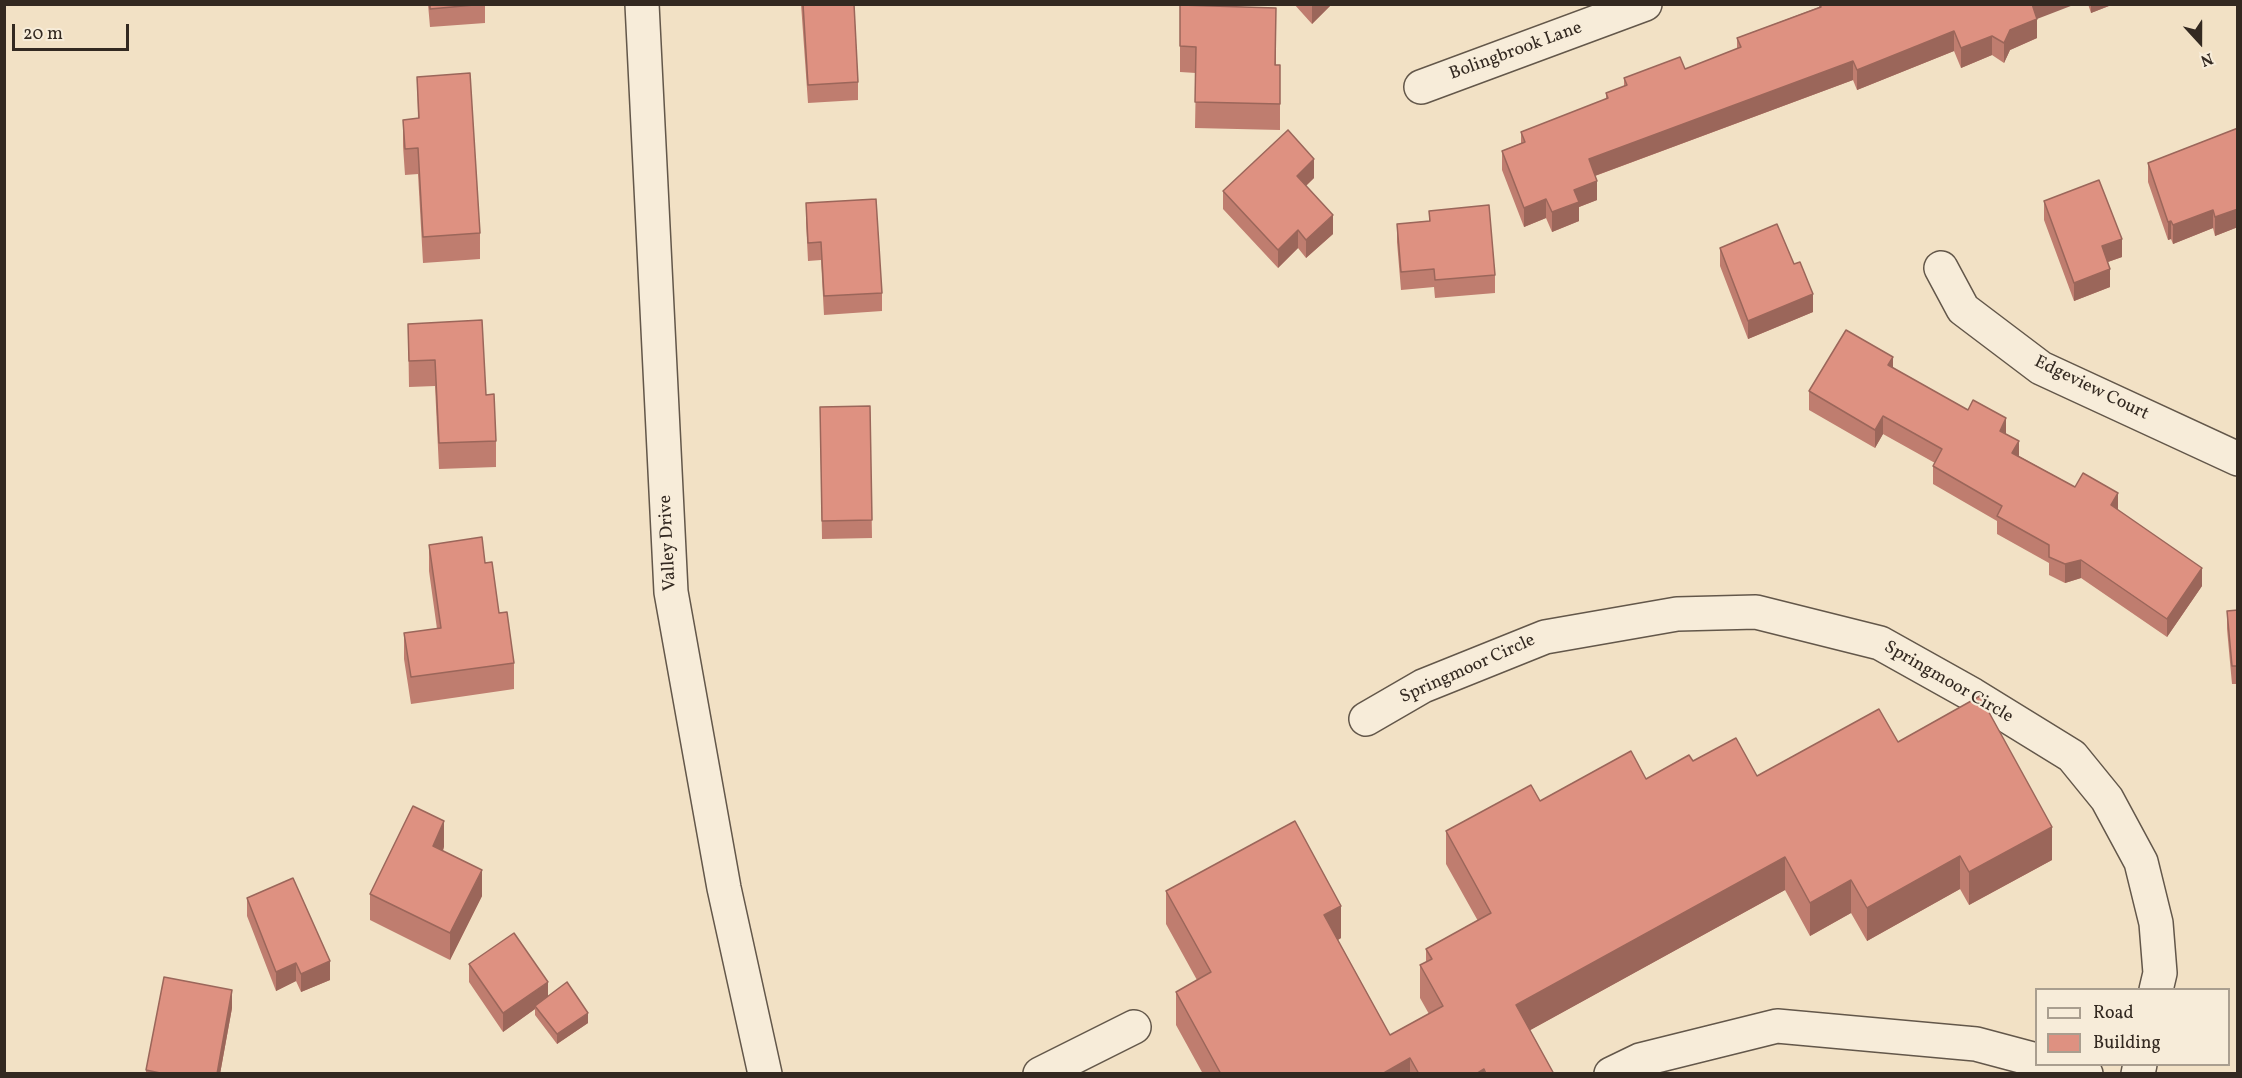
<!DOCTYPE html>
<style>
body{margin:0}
#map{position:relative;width:2242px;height:1078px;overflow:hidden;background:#f2e1c5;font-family:Vollkorn,serif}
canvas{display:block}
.frame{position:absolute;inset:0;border:6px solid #332921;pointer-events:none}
.legend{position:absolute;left:2035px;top:988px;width:195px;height:78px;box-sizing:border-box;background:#f7ecd9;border:2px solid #a99e8f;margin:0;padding:8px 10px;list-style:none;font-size:18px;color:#332921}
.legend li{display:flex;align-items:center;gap:12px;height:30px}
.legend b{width:30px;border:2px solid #a99e8f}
.north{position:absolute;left:2170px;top:12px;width:60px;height:60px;-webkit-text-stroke:4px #f7ecd9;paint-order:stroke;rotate:159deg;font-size:16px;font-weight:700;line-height:24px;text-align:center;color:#332921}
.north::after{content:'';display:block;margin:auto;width:21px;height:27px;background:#332921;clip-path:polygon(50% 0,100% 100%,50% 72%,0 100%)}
.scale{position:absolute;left:12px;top:24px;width:117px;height:27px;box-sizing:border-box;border:3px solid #332921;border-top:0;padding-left:8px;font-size:18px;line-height:21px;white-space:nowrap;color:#332921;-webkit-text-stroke:4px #f7ecd9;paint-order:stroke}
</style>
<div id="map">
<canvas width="2242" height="1078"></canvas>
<div class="frame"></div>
<ul class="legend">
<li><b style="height:8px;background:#f7ecd9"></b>Road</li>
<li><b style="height:16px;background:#de9181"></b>Building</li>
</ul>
<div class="north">N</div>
<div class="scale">20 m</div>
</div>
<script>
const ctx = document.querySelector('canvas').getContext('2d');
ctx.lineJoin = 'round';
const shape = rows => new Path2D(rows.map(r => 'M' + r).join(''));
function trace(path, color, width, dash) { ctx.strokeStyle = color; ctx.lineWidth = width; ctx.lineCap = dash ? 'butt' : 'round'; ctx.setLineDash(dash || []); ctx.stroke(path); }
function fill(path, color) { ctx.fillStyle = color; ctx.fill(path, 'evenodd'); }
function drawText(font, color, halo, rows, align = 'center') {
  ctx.font = font + ' Vollkorn,serif'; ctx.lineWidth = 4.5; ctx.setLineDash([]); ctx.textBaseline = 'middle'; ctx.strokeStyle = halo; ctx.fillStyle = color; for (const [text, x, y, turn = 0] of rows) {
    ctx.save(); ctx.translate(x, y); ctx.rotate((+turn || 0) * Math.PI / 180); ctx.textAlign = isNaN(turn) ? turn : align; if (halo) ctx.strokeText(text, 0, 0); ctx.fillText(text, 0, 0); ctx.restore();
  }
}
const minor = shape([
 [1421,87,1645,4],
 [1941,268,1963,309,2041,368,2238,459],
 [1366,719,1423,686,1545,637,1677,614,1756,612,1880,643,1973,695,2072,756,2107,799,2141,862,2156,923,2160,973,2156,990],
 [2053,1064,2086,1074],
 [1040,1074,1134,1027],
 [1611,1074,1640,1060,1777,1026,1976,1044,2036,1060],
 [2138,1074,2140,1064]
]);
const tertiary = shape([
 [642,4,671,592,724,888,765,1074]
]);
trace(minor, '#63574a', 36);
trace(tertiary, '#63574a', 36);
trace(minor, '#f7ecd9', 33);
trace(tertiary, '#f7ecd9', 33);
fill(shape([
 [428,4,485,4,485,23,430,27],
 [801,4,854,4,858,82,858,100,808,103],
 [1294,4,1332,4,1312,24],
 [1819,4,2037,19,2037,38,2010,50,2004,63,1992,55,1961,68,1954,51,1857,90,1853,80,1595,176,1597,200,1579,207,1579,221,1552,232,1546,218,1524,227,1502,170,1502,151,1521,143,1521,132,1606,99,1606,93,1624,87,1624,78,1685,69,1737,49,1737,38,1819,7],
 [2088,4,2114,4,2091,13],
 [1180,5,1276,8,1276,65,1280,92,1280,130,1195,128,1196,73,1180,72],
 [417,77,480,233,480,259,423,263,418,174,405,175,403,146,403,120,418,119],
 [2238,128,2238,227,2215,236,2213,228,2173,244,2171,239,2168,240,2148,182,2148,163],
 [1314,178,1306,186,1333,234,1306,258,1298,248,1278,268,1223,209,1223,191],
 [2044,201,2122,257,2108,262,2110,287,2074,301,2044,220],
 [806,203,882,293,882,311,824,315,821,260,808,261,806,221],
 [1429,211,1495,275,1495,293,1435,298,1434,287,1401,290,1397,242,1397,224,1429,221],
 [1720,248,1813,312,1748,339,1720,266],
 [408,324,486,395,496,441,496,467,439,469,435,386,409,387],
 [1893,368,2006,434,2019,456,2075,487,2118,510,2202,586,2167,637,2081,578,2065,583,2049,575,2049,563,1997,534,1997,521,1933,484,1933,466,1935,463,1883,434,1875,448,1809,410,1809,391],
 [870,406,872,538,822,539,820,407],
 [429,545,485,563,514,663,514,689,411,704,404,659,404,633,437,629,429,571],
 [2238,610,2238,684,2232,684,2227,629,2227,611],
 [1898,742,2052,860,1969,905,1960,889,1867,941,1851,913,1810,936,1785,890,1530,1030,1554,1074,1203,1074,1176,1025,1176,992,1197,980,1166,924,1166,891,1341,938,1338,940,1390,1035,1429,1014,1420,998,1420,965,1426,962,1426,949,1478,921,1446,864,1446,831,1540,801,1646,779,1693,761,1757,776],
 [444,847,443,851,482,896,450,960,370,920,370,894],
 [247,898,330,980,301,992,296,981,276,991,247,916],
 [469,964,548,996,588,1023,557,1044,535,1015,535,1009,503,1032,469,982],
 [232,1008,220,1074,146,1074,146,1070]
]), '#bf7d6f');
fill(shape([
 [1312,4,1332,4,1312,24],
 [2031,4,2076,4,2037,19,2037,38,2010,50,2004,63,2004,43,2010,30],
 [2091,4,2114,4,2091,13],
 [1954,31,1954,51,1857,90,1857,70],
 [1992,36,1992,55,1961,68,1961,48],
 [1853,61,1853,80,1589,178,1589,159],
 [1314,159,1314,178,1297,194,1297,176],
 [1597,181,1597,200,1579,207,1579,221,1552,232,1552,212,1574,190],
 [1546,199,1546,218,1524,227,1524,208],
 [2238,209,2238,227,2215,236,2215,217],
 [2213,210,2213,228,2173,244,2173,225],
 [1333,215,1333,234,1306,258,1306,240],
 [2171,221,2171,239,2168,240,2168,222],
 [1298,230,1298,248,1278,268,1278,250],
 [2122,239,2122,257,2102,264,2102,246],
 [2110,269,2110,287,2074,301,2074,283],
 [1813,294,1813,312,1748,339,1748,321],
 [1893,357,1893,376,1888,365],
 [1883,416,1883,434,1875,448,1875,430],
 [2006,418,2006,437,2000,431],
 [2019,441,2019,460,2012,453],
 [2118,493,2118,511,2111,505],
 [2081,560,2081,578,2065,583,2065,564],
 [2202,568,2202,586,2167,637,2167,619],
 [444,821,444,847,433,872,433,846],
 [2052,827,2052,860,1969,905,1969,872],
 [1960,856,1960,889,1867,941,1867,908],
 [1785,857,1785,890,1516,1038,1516,1005],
 [482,870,482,896,450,960,450,933],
 [1851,880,1851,913,1810,936,1810,903],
 [1341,906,1341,938,1324,948,1324,915],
 [330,961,330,980,301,992,301,974],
 [296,963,296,981,276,991,276,972],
 [548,982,548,1000,535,1006,535,1009,503,1032,503,1013],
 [232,990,232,1008,220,1074,217,1074],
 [588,1013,588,1023,557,1044,557,1034],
 [1410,1058,1410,1074,1382,1074],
 [1484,1069,1484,1074,1476,1074]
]), '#9b665a');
const building = shape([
 [430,4,485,4,430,9,430,4],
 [803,4,854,4,858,82,808,85,803,4],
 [1820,4,2032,4,2037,19,2010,30,2004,43,1992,36,1961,48,1954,31,1857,70,1853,61,1589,159,1597,181,1574,190,1579,202,1552,212,1546,199,1524,208,1502,151,1525,142,1521,132,1608,98,1606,93,1627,85,1624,78,1680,57,1685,69,1741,47,1737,38,1821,7,1820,4],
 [1180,5,1276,8,1275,65,1280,65,1280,104,1195,102,1196,47,1180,46,1180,5],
 [470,73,480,233,423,237,418,148,405,149,403,120,419,118,417,77,470,73],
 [2238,128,2238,209,2215,217,2213,210,2173,225,2171,221,2168,222,2148,163,2238,128],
 [1288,130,1314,159,1297,176,1333,215,1306,240,1298,230,1278,250,1223,191,1288,130],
 [2099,180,2122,239,2102,246,2110,269,2074,283,2044,201,2099,180],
 [876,199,882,293,824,296,821,242,808,243,806,203,876,199],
 [1489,205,1495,275,1435,280,1434,269,1401,272,1397,224,1430,221,1429,211,1489,205],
 [1777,224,1794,264,1800,262,1813,294,1748,321,1720,248,1777,224],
 [482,320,486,395,494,394,496,441,439,443,435,360,409,361,408,324,482,320],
 [1846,330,1893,357,1888,365,1968,410,1973,400,2006,418,2000,431,2019,441,2012,453,2075,487,2083,473,2118,493,2111,505,2202,568,2167,619,2081,560,2065,564,2049,557,2049,545,1997,516,2002,506,1933,466,1942,449,1883,416,1875,430,1809,391,1846,330],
 [870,406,872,520,822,521,820,407,870,406],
 [482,537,485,563,492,562,499,613,507,612,514,663,411,677,404,633,441,628,429,545,482,537],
 [2238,610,2238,666,2232,666,2227,611,2238,610],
 [1980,696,2052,827,1969,872,1960,856,1867,908,1851,880,1810,903,1785,857,1516,1005,1554,1074,1486,1074,1484,1069,1476,1074,1419,1074,1410,1058,1382,1074,1221,1074,1176,992,1211,972,1166,891,1295,821,1341,906,1324,915,1390,1035,1443,1006,1420,965,1432,959,1426,949,1491,913,1446,831,1531,785,1540,801,1631,751,1646,779,1689,755,1693,761,1736,738,1757,776,1879,709,1898,742,1980,696],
 [413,806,444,821,433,846,482,870,450,933,370,894,413,806],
 [293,878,330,961,301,974,296,963,276,972,247,898,293,878],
 [514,933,548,982,503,1013,469,964,514,933],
 [164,977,232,990,217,1074,165,1074,146,1070,164,977],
 [567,982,588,1013,557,1034,535,1006,567,982]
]);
fill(building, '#de9181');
trace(building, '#9b665a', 1.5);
drawText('18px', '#332921', '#f7ecd9', [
 ["Bolingbrook Lane",1516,52,-20],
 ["Edgeview Court",2091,389,26],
 ["Valley Drive",669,543,-93],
 ["Springmoor Circle",1468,670,-24],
 ["Springmoor Circle",1948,683,30]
]);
</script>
